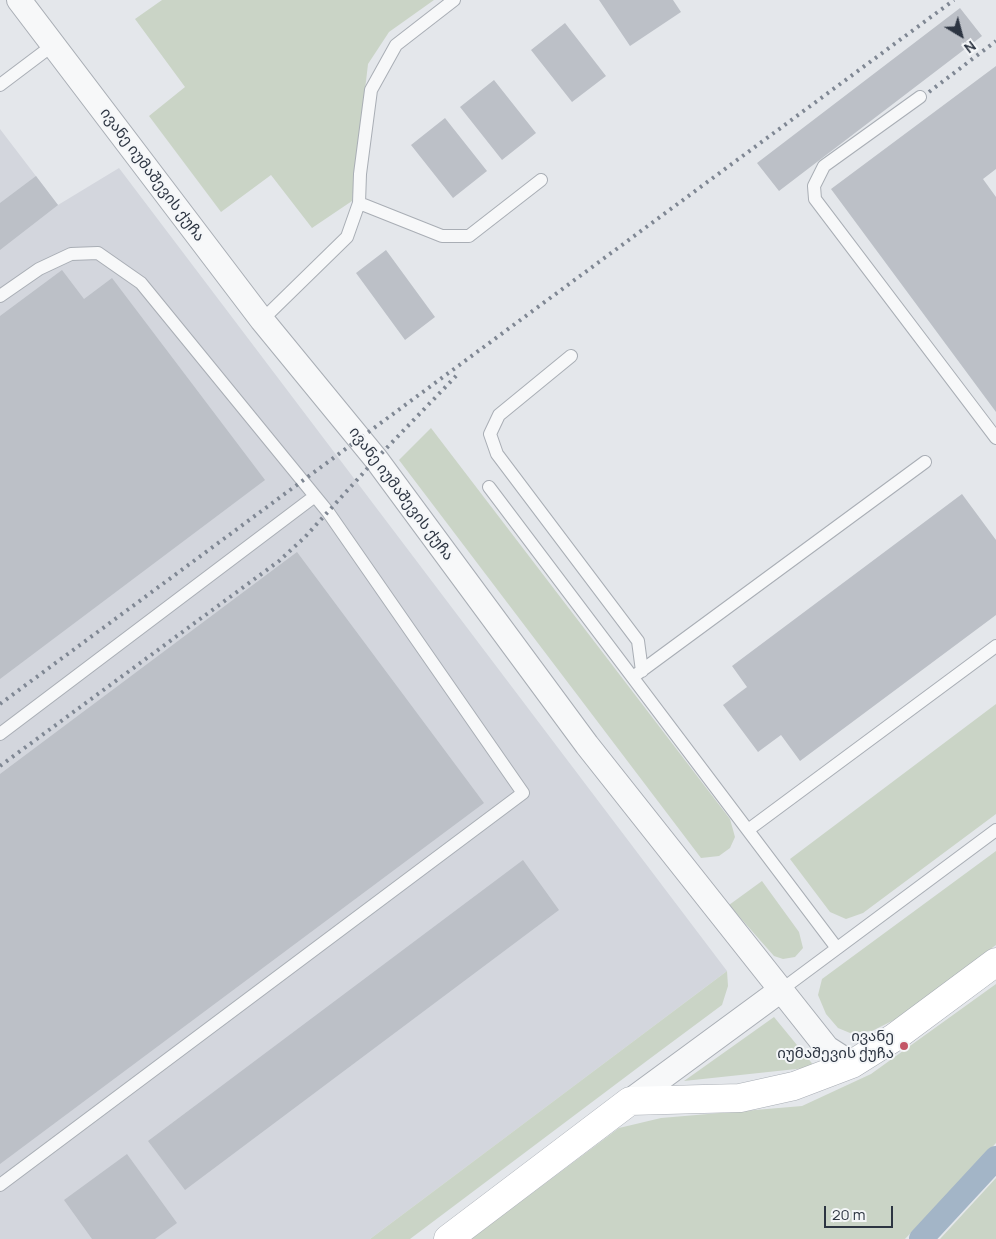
<!DOCTYPE html>
<meta charset="utf-8">
<style>
body{margin:0}
#map{position:relative;width:996px;height:1239px;overflow:hidden;background:#e4e7eb;font-family:Manrope,sans-serif}
canvas{display:block}
.north{position:absolute;left:936px;top:10px;width:50px;height:50px;-webkit-text-stroke:4px #f4f6f8;paint-order:stroke;rotate:143deg;font-size:14px;font-weight:700;line-height:20px;text-align:center;color:#2d3542}
.north::after{content:'';display:block;margin:auto;width:18px;height:22px;background:#2d3542;clip-path:polygon(50% 0,100% 100%,50% 72%,0 100%)}
.scale{position:absolute;left:824px;top:1206px;width:69px;height:22px;box-sizing:border-box;border:2px solid #2d3542;border-top:0;padding-left:6px;font-size:15px;line-height:18px;white-space:nowrap;color:#2d3542;-webkit-text-stroke:4px #f4f6f8;paint-order:stroke}
</style>
<div id="map">
<canvas width="996" height="1239"></canvas>
<div class="north">N</div>
<div class="scale">20 m</div>
</div>
<script>
const ctx = document.querySelector('canvas').getContext('2d');
ctx.lineJoin = 'round';
function fill(path, color) { ctx.fillStyle = color; ctx.fill(path, 'evenodd'); }
const shape = rows => new Path2D(rows.map(r => 'M' + r).join(''));
function trace(path, color, width, dash) { ctx.strokeStyle = color; ctx.lineWidth = width; ctx.lineCap = dash ? 'butt' : 'round'; ctx.setLineDash(dash || []); ctx.stroke(path); }
function drawText(font, color, halo, rows, align = 'center') {
  ctx.font = font + ' Manrope,"Noto Sans Georgian",sans-serif'; ctx.lineWidth = 4; ctx.setLineDash([]); ctx.textBaseline = 'middle'; ctx.strokeStyle = halo; ctx.fillStyle = color; for (const [text, x, y, turn = 0] of rows) {
    ctx.save(); ctx.translate(x, y); ctx.rotate((+turn || 0) * Math.PI / 180); ctx.textAlign = isNaN(turn) ? turn : align; if (halo) ctx.strokeText(text, 0, 0); ctx.fillText(text, 0, 0); ctx.restore();
  }
}
fill(shape([
 [0,129,58,205,119,168,727,971,370,1239,0,1239]
]), '#d3d6dd');
fill(shape([
 [162,0,434,0,389,32,368,64,352,201,312,228,271,175,221,212,149,116,185,87,135,19],
 [431,428,730,819,735,837,730,848,719,856,701,858,399,460],
 [996,704,996,814,863,913,846,919,830,912,790,859],
 [996,851,996,945,896,1019,872,1031,850,1033,838,1028,826,1014,818,995,822,979],
 [762,881,799,932,803,948,795,957,783,959,774,956,729,905],
 [727,971,728,986,722,1005,648,1060,410,1239,370,1239],
 [996,984,996,1143,905,1239,471,1239,619,1128,661,1118,802,1106,871,1074],
 [774,1017,815,1067,684,1081],
 [996,1178,996,1239,940,1239]
]), '#cad4c6');
trace(shape([
 [921,1239,996,1158]
]), '#a3b5c7', 24);
fill(shape([
 [599,0,673,0,681,12,630,46],
 [960,8,982,36,779,191,757,163],
 [565,23,606,76,572,102,531,50],
 [996,66,996,169,983,179,996,197,996,412,831,189],
 [494,80,536,133,502,160,460,107],
 [445,118,487,171,453,198,411,145],
 [36,176,58,205,0,250,0,203],
 [386,250,435,317,405,340,356,273],
 [62,270,84,299,112,278,265,480,0,679,0,316],
 [962,494,996,540,996,615,800,761,781,735,758,752,723,705,747,687,732,666],
 [297,552,484,803,0,1164,0,774],
 [523,860,559,910,185,1190,148,1141],
 [127,1154,177,1223,155,1239,92,1239,64,1200]
]), '#bcc0c7');
const lane = shape([
 [0,85,53,45],
 [920,97,824,166,814,186,815,199,996,438],
 [359,203,442,236,469,236,541,180],
 [0,296,39,269,71,254,98,253,141,283,328,512,523,793,0,1185],
 [262,320,347,237,359,203,360,174,371,90,396,45,454,0],
 [571,356,499,415,490,434,497,454,638,641,642,671],
 [489,487,836,947],
 [637,674,925,462],
 [0,734,315,496],
 [748,830,996,646],
 [781,990,996,830]
]);
const street = shape([
 [19,0,262,320,376,459,587,745,827,1048,852,1064],
 [630,1101,781,990]
]);
const secondary = shape([
 [448,1239,630,1101,740,1098,794,1086,852,1064,895,1037,996,962]
]);
trace(lane, '#a9aeb5', 14);
trace(street, '#a9aeb5', 26);
trace(secondary, '#a9aeb5', 29);
trace(lane, '#f7f8f9', 12);
trace(street, '#f7f8f9', 24);
trace(secondary, '#fff', 28);
trace(shape([
 [929,92,996,41],
 [0,704,954,0],
 [0,766,279,561,305,537,376,459,458,374]
]), '#7f8793', 4, [2.5, 5]);
for (const [x, y, r, color] of [
 [904,1046,5,"#c35667"]
]) { const dot = new Path2D(); dot.arc(x, y, r, 0, 2 * Math.PI); ctx.fillStyle = color; ctx.fill(dot); trace(dot, '#f4f6f8', 2); }
drawText('15px', '#2d3542', '#f4f6f8', [
 ["ივანე იუმაშევის ქუჩა",152,175,53],
 ["ივანე იუმაშევის ქუჩა",401,494,53]
]);
drawText('15px', '#2d3542', '#f4f6f8', [
 ["ივანე",894,1037],
 ["იუმაშევის ქუჩა",894,1054]
], 'right');
</script>
